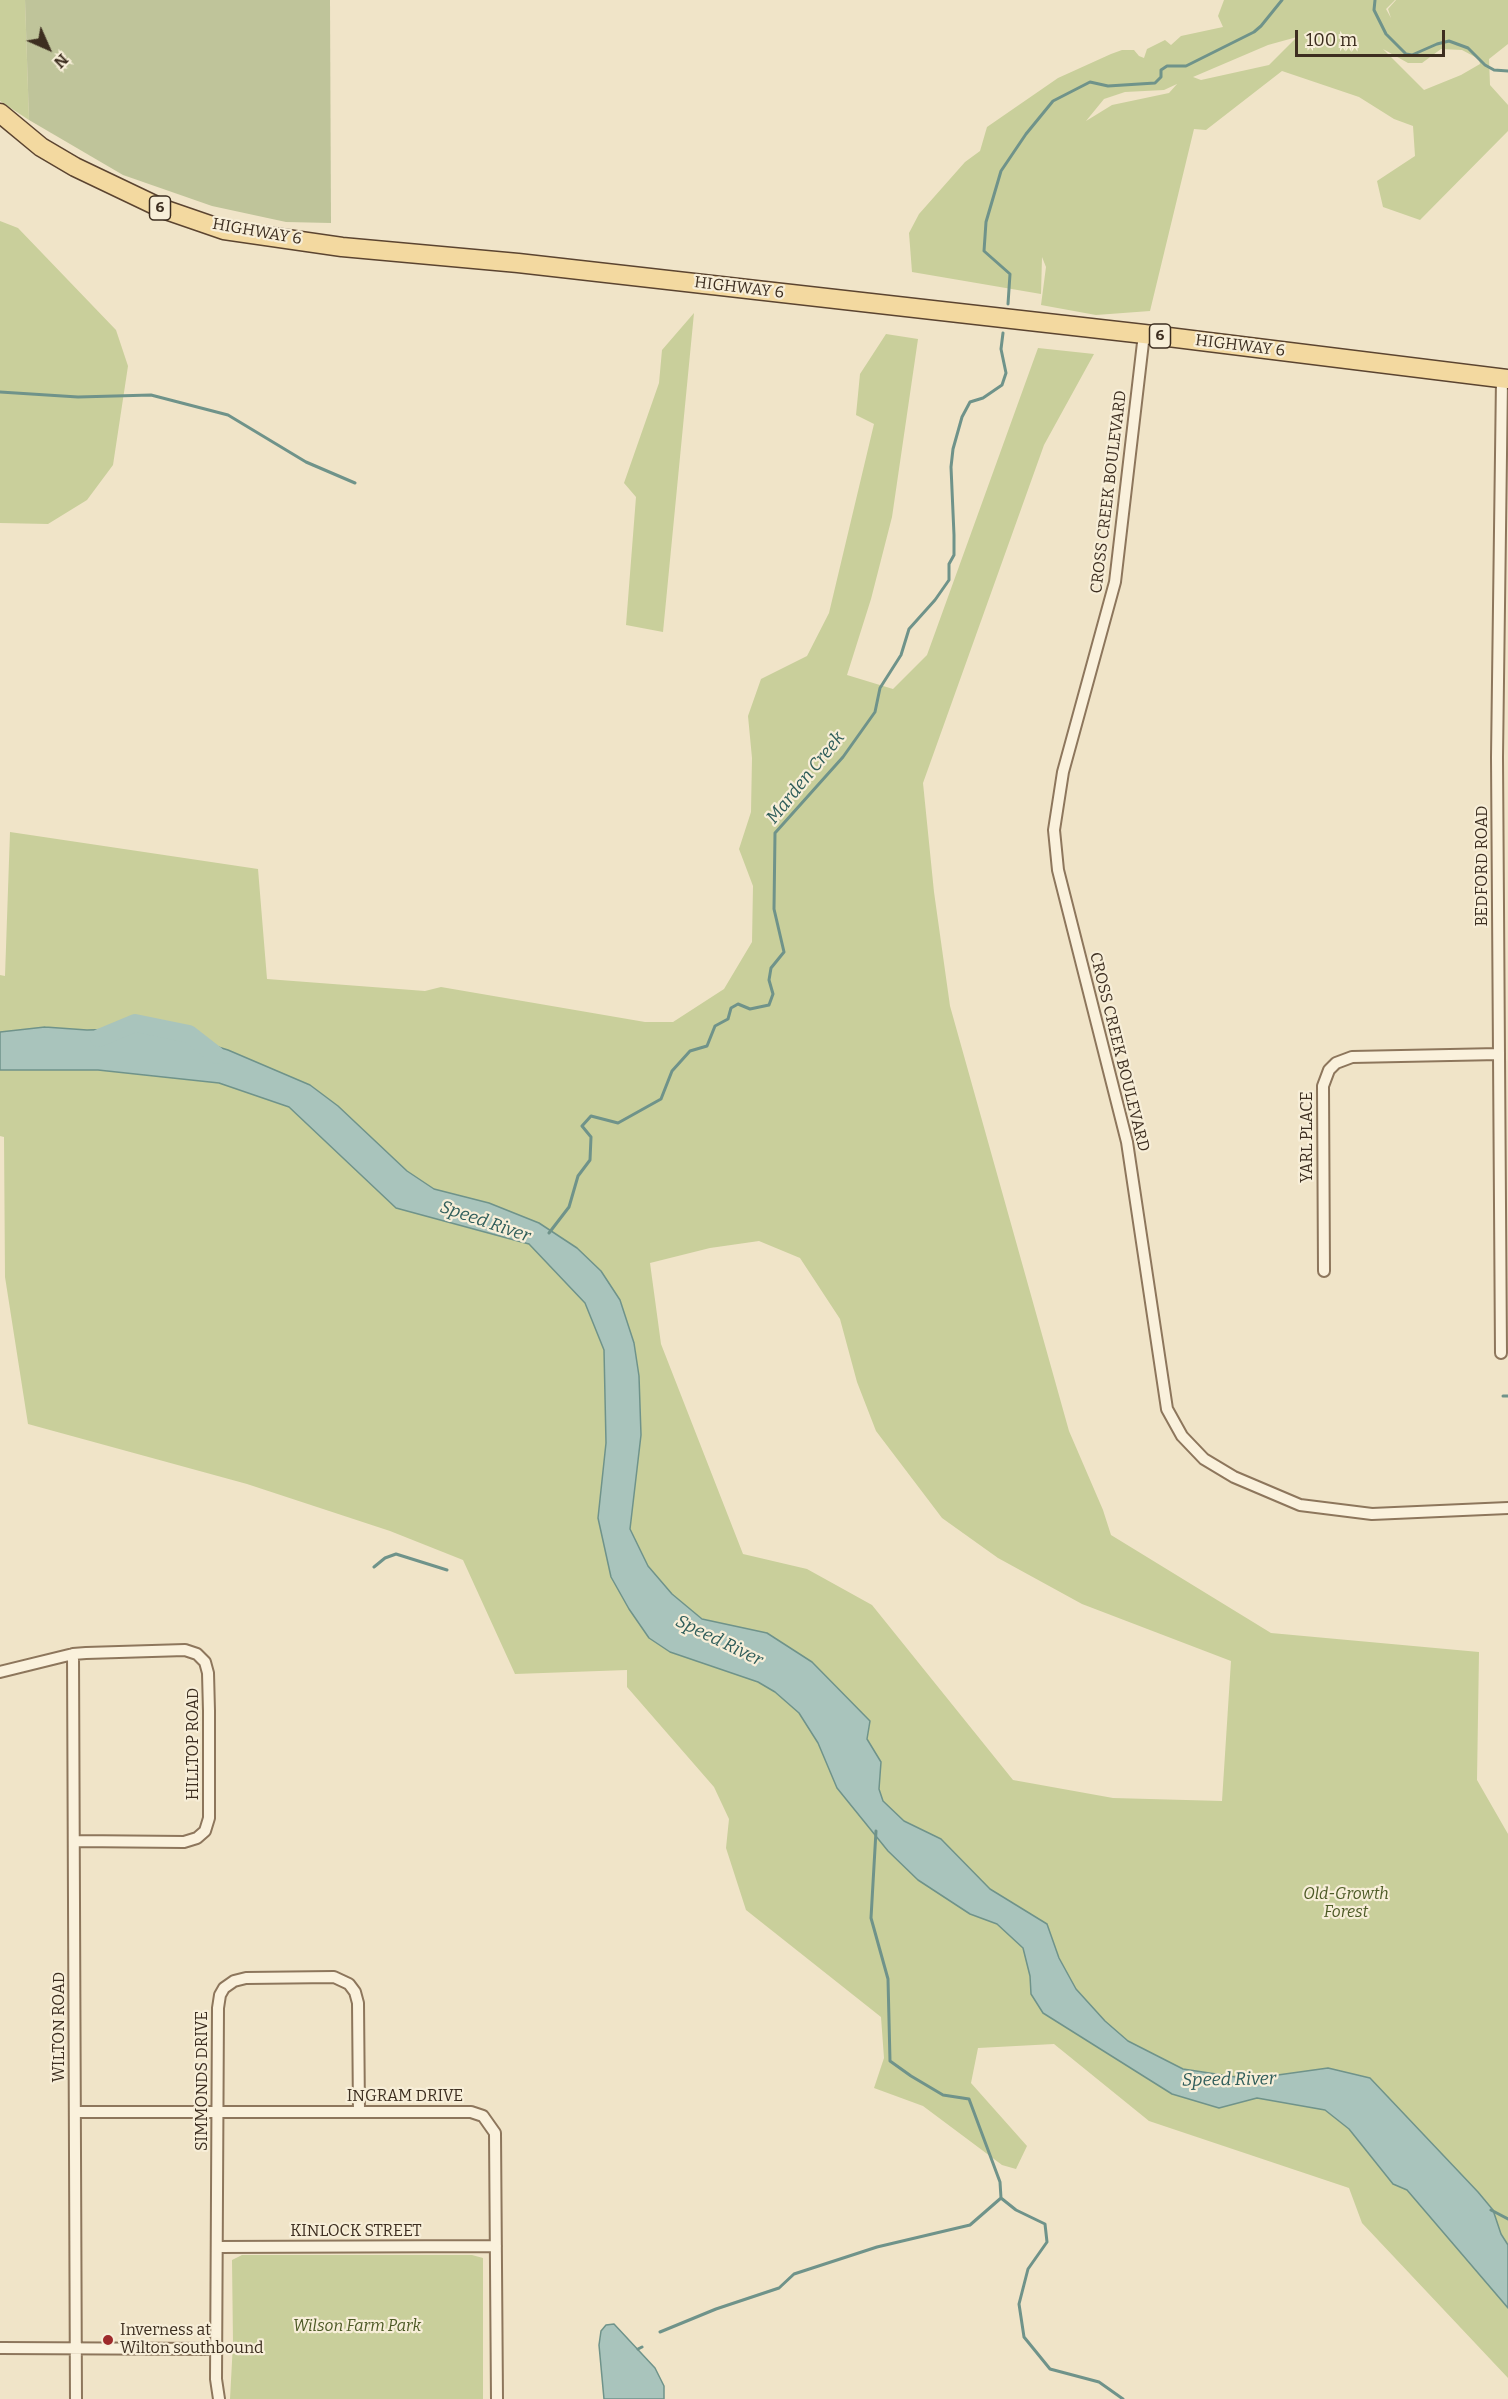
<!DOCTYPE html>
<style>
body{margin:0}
#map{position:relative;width:1508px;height:2399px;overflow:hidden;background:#f0e4c8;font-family:Bitter,serif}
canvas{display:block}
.north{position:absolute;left:18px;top:18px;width:60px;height:60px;-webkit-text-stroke:4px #f7eed8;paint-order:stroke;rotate:135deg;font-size:16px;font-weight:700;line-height:24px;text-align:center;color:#3d2e20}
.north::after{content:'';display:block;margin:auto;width:21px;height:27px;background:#3d2e20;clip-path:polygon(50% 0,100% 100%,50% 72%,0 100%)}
.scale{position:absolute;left:1295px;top:30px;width:150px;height:27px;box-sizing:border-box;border:3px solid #3d2e20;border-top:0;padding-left:8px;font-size:18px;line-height:21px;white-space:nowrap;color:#3d2e20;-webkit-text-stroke:4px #f7eed8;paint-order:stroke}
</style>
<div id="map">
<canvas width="1508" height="2399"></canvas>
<div class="north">N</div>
<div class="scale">100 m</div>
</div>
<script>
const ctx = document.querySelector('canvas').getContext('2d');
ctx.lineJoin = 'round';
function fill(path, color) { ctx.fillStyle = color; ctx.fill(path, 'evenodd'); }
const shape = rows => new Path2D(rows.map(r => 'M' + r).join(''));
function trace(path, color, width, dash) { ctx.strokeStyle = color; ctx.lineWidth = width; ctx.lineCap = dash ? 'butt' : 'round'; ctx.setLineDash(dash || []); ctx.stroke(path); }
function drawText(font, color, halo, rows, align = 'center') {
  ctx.font = font + ' Bitter,serif'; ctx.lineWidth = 4.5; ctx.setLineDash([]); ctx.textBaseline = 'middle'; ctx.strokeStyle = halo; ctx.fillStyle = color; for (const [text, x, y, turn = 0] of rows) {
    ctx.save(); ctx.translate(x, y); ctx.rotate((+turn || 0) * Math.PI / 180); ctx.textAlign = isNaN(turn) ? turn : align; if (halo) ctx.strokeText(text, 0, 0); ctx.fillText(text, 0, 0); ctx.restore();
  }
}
fill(shape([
 [0,0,25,0,29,120,0,101],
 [1224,0,1395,0,1386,9,1391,18,1388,9,1396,0,1508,0,1508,44,1489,59,1490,85,1508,105,1508,131,1420,220,1383,207,1377,181,1415,156,1413,126,1394,119,1359,97,1282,71,1206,130,1194,129,1150,311,1096,315,1041,305,1046,267,1042,257,1041,294,912,272,909,233,919,214,965,162,980,151,987,127,1058,78,1111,54,1122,50,1134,50,1139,56,1144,58,1147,49,1165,40,1171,45,1181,36,1223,27,1218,16],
 [1297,37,1269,65,1201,80,1193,77,1268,45],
 [1383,49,1408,63,1422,63,1441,49,1462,50,1479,59,1480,64,1461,75,1424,90],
 [1177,84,1169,93,1112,105,1086,121,1104,99,1125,92,1164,90],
 [0,221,18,228,116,330,128,366,113,465,87,500,48,524,0,523],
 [694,313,663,632,626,625,636,497,624,483,659,383,662,350],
 [886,334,918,339,892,517,871,599,847,675,893,689,927,655,1038,348,1094,354,1044,445,923,783,934,892,950,1006,1069,1431,1103,1510,1111,1535,1271,1633,1479,1652,1477,1780,1508,1834,1508,2245,1501,2234,1493,2210,1478,2192,1370,2078,1328,2068,1249,2079,1183,2069,1128,2041,1105,2021,1076,1989,1059,1958,1047,1924,990,1889,941,1839,903,1821,883,1801,879,1789,881,1762,867,1739,870,1721,812,1662,767,1633,702,1619,672,1594,648,1566,630,1529,641,1435,639,1376,634,1343,620,1300,601,1271,489,1203,434,1189,407,1171,338,1106,87,1030,45,1027,0,1032,0,975,5,976,10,832,258,869,267,979,425,991,441,987,645,1022,673,1022,724,989,752,942,753,886,739,849,751,812,752,758,748,716,761,679,807,656,829,613,874,424,856,415,860,374],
 [759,1241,800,1258,840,1319,857,1382,876,1431,942,1518,998,1558,1082,1604,1231,1661,1222,1801,1113,1798,1013,1780,872,1605,807,1569,743,1554,661,1344,650,1263,710,1248],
 [0,1070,98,1070,219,1083,289,1107,396,1208,529,1244,585,1303,604,1350,606,1443,598,1518,611,1577,629,1609,649,1638,671,1652,758,1682,775,1692,799,1713,818,1743,837,1788,888,1851,918,1880,970,1914,997,1924,1023,1948,1030,1976,1031,1994,1219,2108,1257,2098,1325,2110,1349,2129,1393,2184,1407,2190,1508,2308,1508,2378,1362,2223,1349,2188,1149,2121,1054,2044,978,2048,971,2083,1027,2146,1016,2169,1002,2165,923,2106,874,2088,884,2058,881,2017,746,1910,726,1848,729,1819,714,1787,627,1687,627,1670,515,1674,463,1560,390,1531,247,1484,28,1424,5,1277,4,1137,0,1136],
 [242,2255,472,2255,483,2258,483,2399,230,2399,233,2343,232,2260]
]), '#c9cf9b');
fill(shape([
 [25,0,330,0,331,223,286,222,212,206,123,175,29,120]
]), '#bfc49a');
const water = shape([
 [45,1027,87,1030,157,1028,228,1050,310,1085,338,1106,407,1171,434,1189,489,1203,539,1223,577,1248,601,1271,620,1300,634,1343,639,1376,641,1435,630,1529,648,1566,672,1594,702,1619,767,1633,812,1662,870,1721,867,1739,881,1762,879,1789,883,1801,904,1821,941,1839,990,1889,1047,1924,1059,1958,1076,1989,1105,2021,1128,2041,1183,2069,1249,2079,1328,2068,1370,2078,1478,2192,1493,2210,1501,2234,1508,2245,1508,2308,1407,2190,1393,2184,1349,2129,1325,2110,1257,2098,1219,2108,1172,2094,1043,2013,1031,1994,1030,1976,1023,1948,997,1924,970,1914,918,1880,888,1851,837,1788,818,1743,799,1713,775,1692,758,1682,670,1652,649,1638,629,1609,611,1577,598,1518,606,1443,604,1350,585,1303,529,1244,396,1208,289,1107,219,1083,98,1070,0,1070,0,1032,45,1027],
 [614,2324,655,2368,664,2386,664,2399,604,2399,599,2345,601,2331,606,2325,614,2324]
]);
fill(water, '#a9c4bc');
trace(water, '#6f938a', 1.5);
trace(shape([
 [1375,0,1374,10,1386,34,1406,54,1412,55,1437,44,1449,41,1468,48,1485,65,1494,70,1508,71],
 [1008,304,1010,274,984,251,986,222,1001,171,1026,134,1053,101,1090,82,1108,86,1155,83,1161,77,1161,70,1167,66,1186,66,1254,32,1261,26,1282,0],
 [0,392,78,397,151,395,228,415,306,462,355,483],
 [549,1233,569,1207,578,1176,590,1160,591,1137,582,1126,591,1116,618,1123,661,1099,672,1071,690,1051,707,1046,715,1026,728,1019,731,1008,738,1004,750,1009,769,1005,773,994,769,980,771,968,784,952,774,909,775,833,843,757,875,712,880,688,901,655,909,629,935,600,949,580,949,564,954,555,954,535,951,467,953,449,962,417,970,402,983,398,1002,385,1006,373,1001,349,1003,333],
 [1503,1396,1508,1396],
 [374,1567,385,1558,396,1554,447,1570],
 [876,1831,871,1918,888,1979,890,2061,911,2076,943,2095,969,2099,1000,2182,1001,2198,1016,2210,1045,2224,1047,2242,1028,2269,1019,2304,1024,2337,1050,2369,1099,2382,1123,2399],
 [1491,2210,1508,2219],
 [660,2332,716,2309,779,2288,794,2274,877,2247,970,2225,1001,2198],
 [638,2349,642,2347]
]), '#6f938a', 3);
trace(shape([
 [99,1038,135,1023,189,1034,216,1055]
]), '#a9c4bc', 18);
const minor = shape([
 [1144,334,1115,582,1063,772,1054,830,1058,870,1127,1142,1167,1409,1182,1436,1204,1459,1234,1477,1300,1505,1372,1514,1508,1508],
 [1324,1271,1323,1086,1329,1070,1336,1063,1352,1057,1499,1054],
 [1501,1353,1497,757,1502,379],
 [73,1654,76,2399],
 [0,1672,73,1654,86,1653,185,1650,197,1654,205,1662,208,1673,209,1711,209,1818,205,1831,197,1838,184,1842,75,1841],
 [76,2112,471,2112,483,2116,495,2133,497,2399],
 [217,2247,496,2246],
 [0,2348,216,2349],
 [219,2399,216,2379,218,2008,220,1995,224,1988,234,1981,246,1978,334,1977,349,1984,355,1992,358,2003,359,2112]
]);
const primary = shape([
 [0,113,41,147,75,167,163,209,224,230,342,247,518,263,1144,334,1508,379]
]);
trace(minor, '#8d765c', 14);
trace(primary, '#5b4430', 21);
trace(minor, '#faf1dc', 10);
trace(primary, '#f3d9a0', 18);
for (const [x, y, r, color] of [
 [108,2340,6,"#9e2a2b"]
]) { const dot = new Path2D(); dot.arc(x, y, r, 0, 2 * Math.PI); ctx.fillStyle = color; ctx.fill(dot); trace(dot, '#f7eed8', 2); }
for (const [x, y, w] of [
 [160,208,21],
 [1160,336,21]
]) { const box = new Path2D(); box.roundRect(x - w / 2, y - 12, w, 24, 4.5); ctx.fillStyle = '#f7eed8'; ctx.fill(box); trace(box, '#3d2e20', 1.5); }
drawText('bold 15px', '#3d2e20', null, [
 ["6",160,208],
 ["6",1160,336]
]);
drawText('16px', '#3d2e20', '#f7eed8', [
 ["HIGHWAY 6",257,232,10],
 ["HIGHWAY 6",739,288,7],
 ["HIGHWAY 6",1240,346,7],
 ["CROSS CREEK BOULEVARD",1109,492,-83],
 ["BEDFORD ROAD",1483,866,-90],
 ["CROSS CREEK BOULEVARD",1119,1052,76],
 ["YARL PLACE",1308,1137,-90],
 ["HILLTOP ROAD",194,1744,-90],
 ["WILTON ROAD",60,2027,-90],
 ["SIMMONDS DRIVE",203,2081,-90],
 ["INGRAM DRIVE",405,2097],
 ["KINLOCK STREET",356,2232]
]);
drawText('italic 16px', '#4d5a26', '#f7eed8', [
 ["Old-Growth",1346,1895],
 ["Forest",1346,1913],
 ["Wilson Farm Park",357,2327]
]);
drawText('16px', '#3d2e20', '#f7eed8', [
 ["Inverness at",120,2331],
 ["Wilton southbound",120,2349]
], 'left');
drawText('italic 18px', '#2f5d5a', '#f7eed8', [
 ["Marden Creek",806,778,-51],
 ["Speed River",485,1222,19],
 ["Speed River",719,1641,26],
 ["Speed River",1229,2080,-1]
]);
</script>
